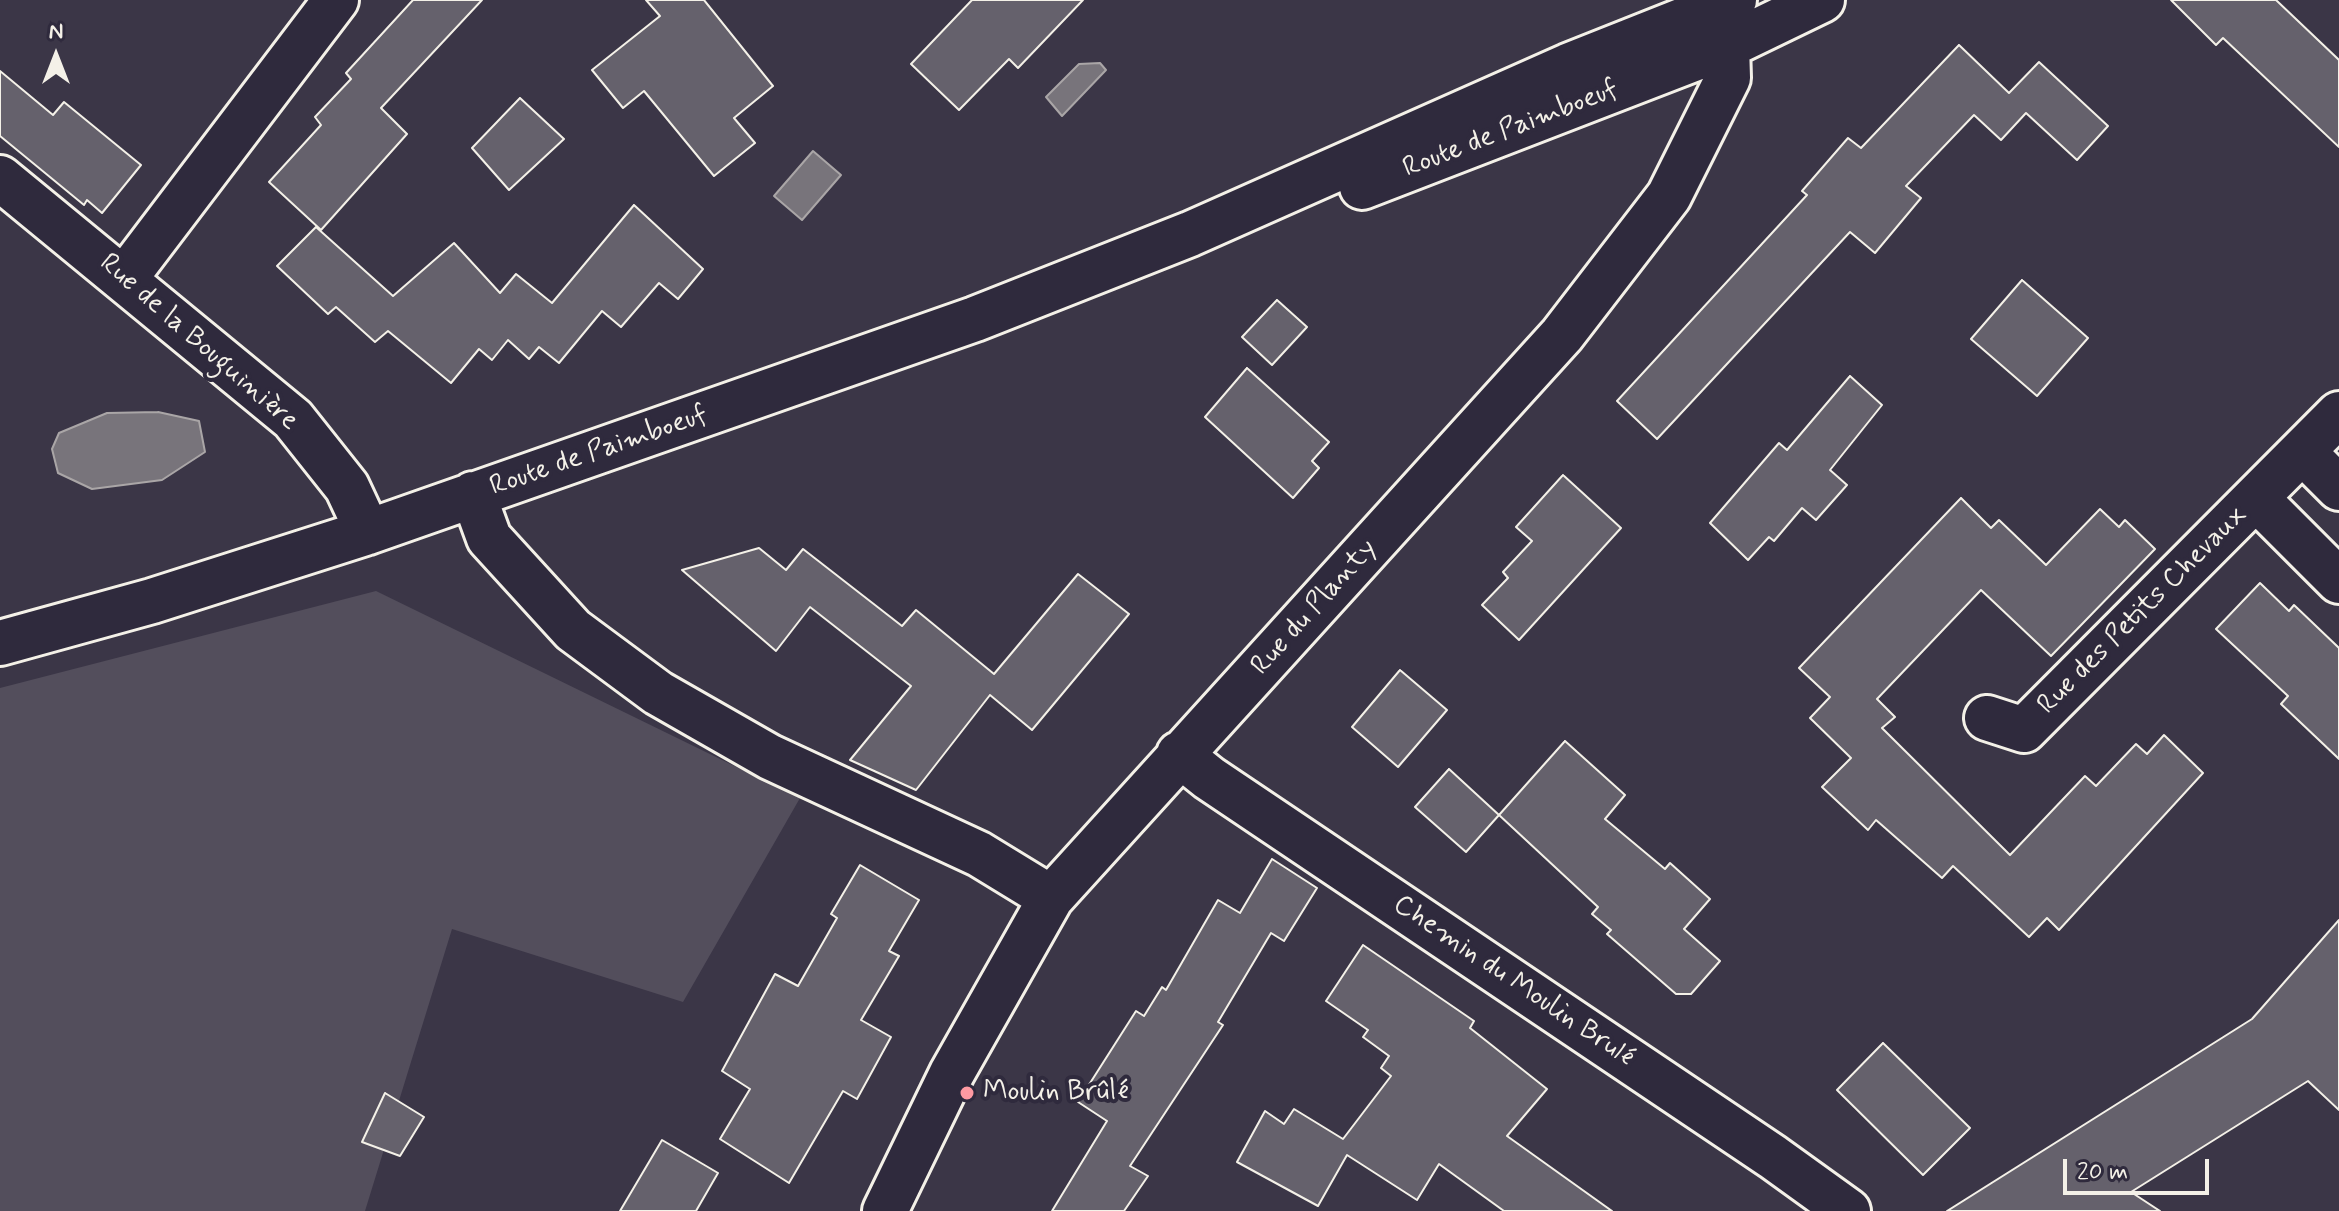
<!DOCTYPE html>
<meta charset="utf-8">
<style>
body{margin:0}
#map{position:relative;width:2339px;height:1211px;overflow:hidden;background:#3b3647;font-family:Mynerve,sans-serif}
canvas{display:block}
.north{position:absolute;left:16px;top:16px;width:80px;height:80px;-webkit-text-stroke:6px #2f2a3d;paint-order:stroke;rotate:0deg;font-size:22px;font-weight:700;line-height:32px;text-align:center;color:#f4f1e8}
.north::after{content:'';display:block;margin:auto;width:28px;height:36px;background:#f4f1e8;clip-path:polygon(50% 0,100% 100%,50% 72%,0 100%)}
.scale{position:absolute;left:2063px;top:1159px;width:146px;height:36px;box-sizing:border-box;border:4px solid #f4f1e8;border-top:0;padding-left:10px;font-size:24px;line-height:28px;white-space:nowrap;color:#f4f1e8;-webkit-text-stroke:6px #2f2a3d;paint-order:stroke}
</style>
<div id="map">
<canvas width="2339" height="1211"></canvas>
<div class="north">N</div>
<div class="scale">20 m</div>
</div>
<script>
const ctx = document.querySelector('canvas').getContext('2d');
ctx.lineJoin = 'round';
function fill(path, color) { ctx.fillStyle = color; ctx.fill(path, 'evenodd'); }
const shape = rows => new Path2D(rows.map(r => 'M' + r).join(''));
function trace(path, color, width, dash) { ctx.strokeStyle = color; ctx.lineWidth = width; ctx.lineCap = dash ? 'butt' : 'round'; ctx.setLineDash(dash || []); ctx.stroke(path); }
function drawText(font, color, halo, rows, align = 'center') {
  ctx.font = font + ' Mynerve,sans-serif'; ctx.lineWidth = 8; ctx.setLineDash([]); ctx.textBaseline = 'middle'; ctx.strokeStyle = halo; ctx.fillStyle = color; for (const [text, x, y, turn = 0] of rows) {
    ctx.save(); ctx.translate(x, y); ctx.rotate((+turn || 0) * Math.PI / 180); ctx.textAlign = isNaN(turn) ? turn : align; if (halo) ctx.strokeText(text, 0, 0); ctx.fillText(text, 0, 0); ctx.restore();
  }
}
fill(shape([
 [376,591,800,798,683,1002,452,929,365,1211,0,1211,0,688]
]), '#534e5c');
const water = shape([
 [1100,63,1106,70,1062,116,1046,97,1079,64,1100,63],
 [813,151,841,175,802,220,774,196,813,151],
 [158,412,199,421,205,452,162,480,92,489,58,473,52,449,59,433,107,413,158,412]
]);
fill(water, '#78747b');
trace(water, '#aaa6a7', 2);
const building = shape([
 [413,0,482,0,381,108,407,134,321,230,269,182,321,125,315,117,351,79,346,73,413,0],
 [646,0,704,0,773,86,734,118,755,143,714,176,644,91,623,108,592,70,660,16,646,0],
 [972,0,1083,0,1018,68,1009,59,959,110,911,64,972,0],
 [2171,0,2276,0,2339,60,2339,147,2223,38,2216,45,2171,0],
 [1959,45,2009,93,2039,62,2108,126,2077,160,2026,113,2001,140,1974,115,1906,186,1921,198,1875,253,1850,232,1657,439,1617,401,1807,195,1802,191,1848,138,1861,148,1959,45],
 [0,71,53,115,64,102,141,165,102,213,87,200,84,205,0,136,0,71],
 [520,98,564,139,509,190,472,148,520,98],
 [634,205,703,269,678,299,659,283,621,327,602,311,559,363,539,347,529,359,508,340,492,360,479,349,451,383,388,331,375,342,336,307,328,314,277,266,316,227,393,296,454,243,500,293,516,274,552,303,634,205],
 [2022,280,2088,338,2037,396,1971,339,2022,280],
 [1277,300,1307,327,1272,365,1242,337,1277,300],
 [1247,368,1329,442,1312,461,1319,468,1293,498,1205,417,1247,368],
 [1850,376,1882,405,1830,470,1847,485,1816,520,1802,508,1774,541,1769,537,1748,560,1710,523,1779,443,1787,450,1850,376],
 [1563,475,1621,528,1519,640,1482,605,1508,578,1503,572,1532,541,1516,527,1563,475],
 [1961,498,1991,528,1999,520,2046,565,2100,509,2119,527,2125,520,2155,549,2051,656,1981,590,1877,699,1895,717,1882,728,2010,855,2085,776,2096,786,2136,744,2147,754,2164,735,2203,773,2059,930,2047,918,2029,937,1953,866,1942,878,1876,820,1868,830,1822,787,1851,758,1810,718,1830,697,1799,668,1961,498],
 [759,548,786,570,803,549,902,626,916,610,994,674,1078,574,1129,614,1032,730,990,695,916,790,850,760,911,686,810,607,776,651,682,570,759,548],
 [2260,583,2289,611,2294,605,2339,648,2339,759,2281,704,2288,696,2216,629,2260,583],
 [1400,670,1447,710,1398,767,1352,727,1400,670],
 [1565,741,1625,795,1605,819,1665,869,1670,863,1710,899,1684,929,1720,961,1691,994,1676,994,1607,934,1611,930,1592,914,1598,907,1499,815,1565,741],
 [1449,769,1499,815,1466,852,1415,807,1449,769],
 [1272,859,1317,888,1284,941,1271,933,1218,1022,1223,1025,1130,1166,1148,1176,1124,1211,1052,1211,1107,1121,1078,1102,1136,1011,1144,1016,1162,987,1166,990,1218,900,1240,913,1272,859],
 [860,865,919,900,889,951,899,956,861,1020,891,1037,857,1099,843,1091,789,1183,720,1139,750,1089,722,1071,775,974,798,986,837,918,831,914,860,865],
 [2339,920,2339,1110,2308,1081,2131,1192,2160,1211,1947,1211,2252,1019,2339,920],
 [1363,945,1474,1021,1470,1028,1547,1089,1507,1136,1612,1211,1504,1211,1439,1164,1417,1200,1347,1155,1318,1206,1237,1162,1265,1111,1284,1124,1294,1109,1343,1139,1391,1076,1381,1068,1389,1056,1363,1037,1368,1030,1326,1001,1363,945],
 [1883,1043,1970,1128,1923,1175,1837,1090,1883,1043],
 [385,1093,424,1117,400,1156,362,1142,385,1093],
 [662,1140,718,1173,696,1211,620,1211,662,1140]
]);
fill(building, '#65616c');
trace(building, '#f4f1e8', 2);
const minor = shape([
 [0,178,293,419,347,487,368,532],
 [1362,187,1727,46,1822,0],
 [125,278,336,0],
 [2303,452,2339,488],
 [473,494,489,538,573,630,658,693,770,757,979,854,1051,898],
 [2256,498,2339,581],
 [0,643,152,601,368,532,975,319,1190,234,1568,66,1734,0],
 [1987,718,2024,730,2339,414],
 [1179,754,1209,778,1773,1157,1848,1211],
 [885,1211,952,1073,1051,898,1562,335,1669,196,1728,78,1727,46,1713,10]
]);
trace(minor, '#f4f1e8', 50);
trace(minor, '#2f2a3d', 44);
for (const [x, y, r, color] of [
 [967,1093,8,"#ff9aa2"]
]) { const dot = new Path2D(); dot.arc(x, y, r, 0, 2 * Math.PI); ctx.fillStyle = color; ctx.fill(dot); trace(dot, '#2f2a3d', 3); }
drawText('28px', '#f4f1e8', '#2f2a3d', [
 ["Route de Paimboeuf",1511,130,-21],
 ["Rue de la Bouguinière",198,343,41],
 ["Route de Paimboeuf",599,452,-19],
 ["Rue du Planty",1315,608,-48],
 ["Rue des Petits Chevaux",2143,611,-45],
 ["Chemin du Moulin Brulé",1513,982,34]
]);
drawText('28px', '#f4f1e8', '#2f2a3d', [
 ["Moulin Brûlé",983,1093]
], 'left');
</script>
